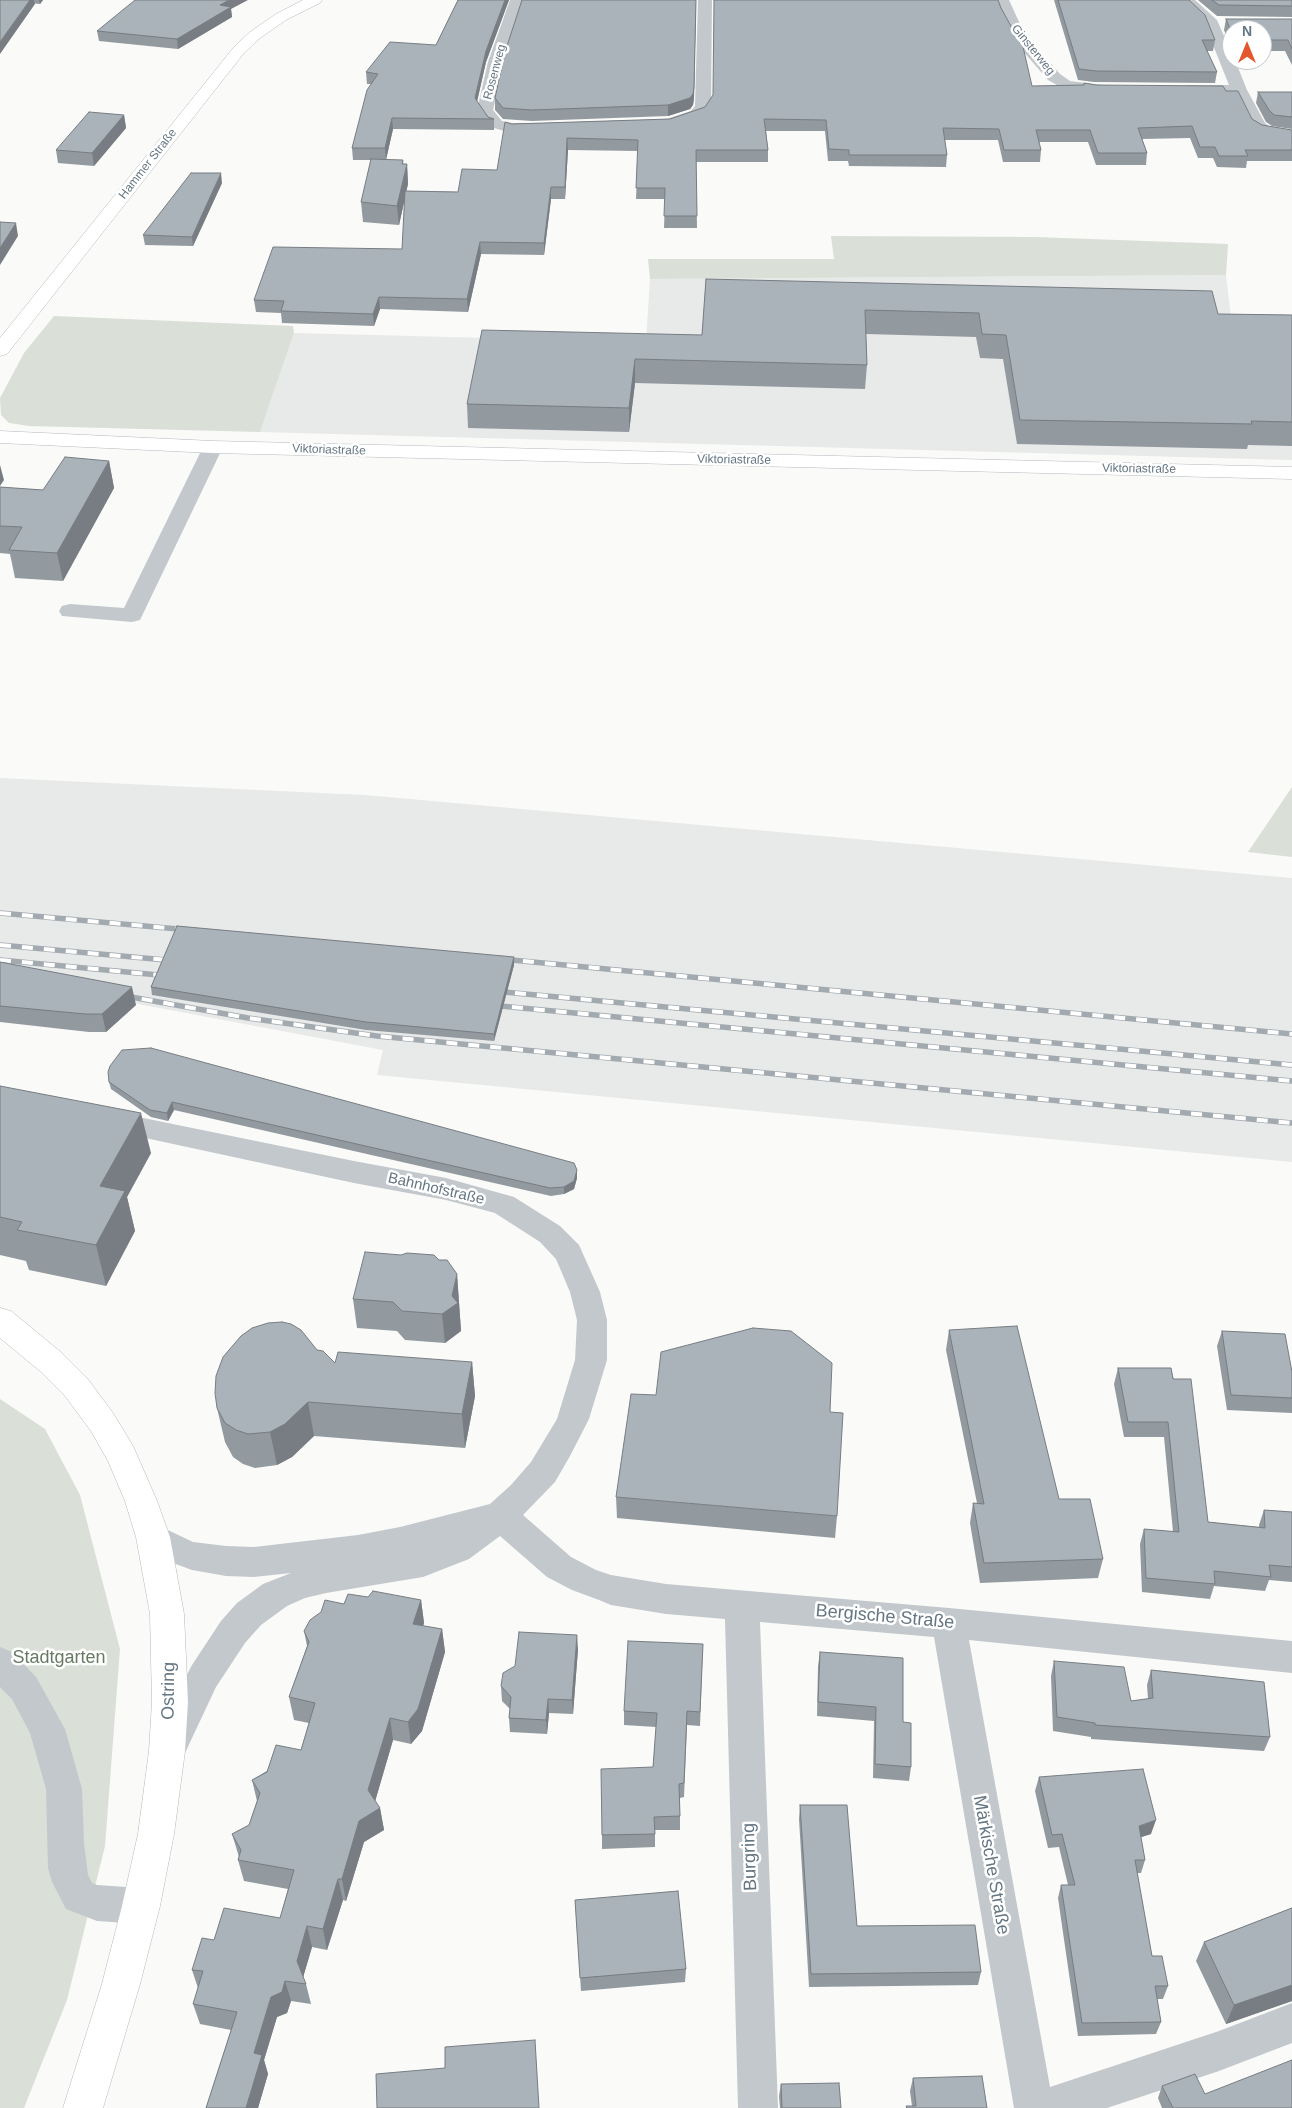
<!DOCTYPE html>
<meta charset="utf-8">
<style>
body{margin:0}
#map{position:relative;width:1292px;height:2108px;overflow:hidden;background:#fafaf8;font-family:Arial,sans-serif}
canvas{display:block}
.north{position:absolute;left:1222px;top:20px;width:50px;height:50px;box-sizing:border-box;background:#fff;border:1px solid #c1c8cd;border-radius:50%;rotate:0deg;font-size:14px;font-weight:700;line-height:20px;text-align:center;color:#657683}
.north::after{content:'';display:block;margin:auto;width:18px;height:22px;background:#e4572e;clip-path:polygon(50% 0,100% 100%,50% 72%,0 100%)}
</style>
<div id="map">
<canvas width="1292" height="2108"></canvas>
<div class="north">N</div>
</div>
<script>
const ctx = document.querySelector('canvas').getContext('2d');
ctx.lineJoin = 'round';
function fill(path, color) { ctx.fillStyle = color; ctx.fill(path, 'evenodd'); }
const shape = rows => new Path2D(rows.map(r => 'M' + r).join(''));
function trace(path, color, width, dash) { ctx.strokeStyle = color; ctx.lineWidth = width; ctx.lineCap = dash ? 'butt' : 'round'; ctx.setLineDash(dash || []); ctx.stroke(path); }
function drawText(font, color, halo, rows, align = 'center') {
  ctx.font = font + ' Arial,sans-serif'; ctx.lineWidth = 5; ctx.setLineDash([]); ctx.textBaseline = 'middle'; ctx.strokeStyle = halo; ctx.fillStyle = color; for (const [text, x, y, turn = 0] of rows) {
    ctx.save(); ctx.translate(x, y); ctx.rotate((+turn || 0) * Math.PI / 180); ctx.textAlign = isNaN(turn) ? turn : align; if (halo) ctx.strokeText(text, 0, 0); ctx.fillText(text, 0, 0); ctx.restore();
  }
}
fill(shape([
 [1226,275,1232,326,1292,327,1292,460,260,432,294,333,646,342,650,279],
 [0,778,365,795,1292,878,1292,1162,377,1075,383,1050,0,978]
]), '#e8e9e9');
fill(shape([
 [831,236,1035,237,1228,244,1226,275,650,279,648,259,834,259],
 [54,316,293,326,294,333,260,432,29,426,9,423,1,415,0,398,24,353],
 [1292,787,1292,857,1248,852],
 [0,1399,45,1429,80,1495,120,1649,105,1846,67,2000,24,2108,0,2108]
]), '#dadfd7');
const secondary = shape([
 [303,0,322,0,320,3,286,20,260,38,244,53,7,354,0,356,0,338,234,47,250,32,276,14,303,0],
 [0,431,213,441,1292,467,1292,479,213,453,0,443,0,431],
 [0,1308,11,1311,62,1353,87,1378,113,1413,133,1446,157,1501,170,1537,184,1614,188,1702,185,1751,174,1834,160,1906,140,1984,103,2108,63,2108,102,1984,122,1906,138,1834,149,1751,152,1702,150,1614,136,1537,125,1501,108,1461,91,1431,65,1396,40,1371,0,1338,0,1308]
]);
trace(secondary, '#b3babf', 1);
fill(shape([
 [510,0,524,0,504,62,493,110,502,121,512,123,541,123,547,125,549,128,547,131,512,133,490,127,477,110,488,62,510,0],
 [698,0,712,0,711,106,703,117,669,128,663,126,661,123,663,120,691,111,695,106,698,0],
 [995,0,1009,0,1024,33,1060,74,1070,81,1111,86,1113,89,1111,92,1105,94,1066,90,1048,80,1009,35,1001,18,995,0],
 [1179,0,1195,0,1217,20,1232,54,1232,60,1235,60,1247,90,1265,123,1271,128,1292,130,1292,140,1261,135,1252,129,1234,95,1182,93,1180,90,1182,87,1188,85,1229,85,1205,25,1179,0],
 [213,441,220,443,223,447,140,620,132,622,62,616,59,611,62,606,70,604,124,608,203,447,206,443,213,441],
 [109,1111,354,1161,446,1178,514,1197,560,1226,579,1245,600,1292,607,1320,607,1360,589,1419,570,1456,555,1482,523,1515,571,1557,596,1570,611,1575,666,1584,949,1608,1292,1641,1292,1673,969,1640,1050,2087,1219,2031,1292,2003,1292,2043,1219,2071,1107,2108,1014,2108,934,1637,760,1622,778,2108,738,2108,725,1619,666,1614,611,1605,599,1600,572,1590,547,1577,500,1536,469,1559,423,1577,326,1593,305,1598,287,1606,261,1625,245,1643,216,1687,185,1753,172,1757,159,1753,154,1741,159,1729,192,1665,221,1621,237,1603,263,1584,291,1573,254,1577,226,1576,192,1570,162,1559,141,1547,136,1537,141,1527,153,1523,193,1542,226,1546,254,1547,358,1535,400,1527,490,1504,511,1485,531,1462,557,1419,575,1360,577,1320,570,1292,556,1259,540,1242,495,1213,446,1200,354,1183,99,1128,95,1121,99,1114,109,1111],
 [0,1647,12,1652,36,1677,65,1729,82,1789,84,1843,88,1875,92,1883,97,1885,141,1888,154,1893,160,1906,154,1919,141,1924,97,1921,66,1909,52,1882,48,1868,46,1789,30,1733,12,1699,0,1687,0,1647]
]), '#c3c8cc');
fill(secondary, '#fff');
const rail = shape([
 [0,913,189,930],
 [0,945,177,961],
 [501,959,1292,1034],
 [0,960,169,976],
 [493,991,1292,1065],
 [120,995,248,1018,377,1036,1292,1123],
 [490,1005,1292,1081]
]);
trace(rail, '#a2aab0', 5.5);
trace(rail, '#fff', 4, [11]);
fill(shape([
 [0,0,43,0,40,4],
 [458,0,509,0,486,62,477,102,488,117,494,119,494,130,393,129,386,159,403,164,407,164,408,184,406,191,458,192,497,170,512,124,670,119,1001,8,1032,86,1083,85,1084,83,1096,85,1226,91,1252,119,1262,125,1292,130,1292,161,1247,161,1246,168,1217,167,1213,158,1198,158,1190,138,1142,139,1147,153,1146,165,1096,165,1088,142,1039,142,1041,150,1040,162,1003,162,998,140,945,140,947,155,946,167,849,166,848,161,828,161,825,131,766,131,768,150,768,162,696,162,697,228,664,228,665,199,636,199,638,151,568,150,565,199,551,199,544,255,481,254,468,312,380,309,374,326,282,323,281,313,256,312,254,300,402,249,405,198,399,225,363,222,361,202,371,160,353,160,352,148,371,84,367,84,366,72,436,45],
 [696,0,694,98,693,105,690,109,668,116,532,121,503,119,495,110,495,98],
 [1054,0,1189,0,1215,40,1213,51,1207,51,1217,72,1215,83,1094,82,1078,80],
 [1198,0,1292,0,1292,17,1217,16],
 [231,9,232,17,178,49,99,41,97,31],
 [1226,19,1292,19,1292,65,1285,51,1262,51,1262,30,1232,30,1232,49,1224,30],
 [1258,92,1292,92,1292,129,1272,126,1266,122,1256,103],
 [124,115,126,128,94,166,58,163,56,150],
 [222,183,193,246,145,245,143,235],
 [706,279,1218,314,1292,315,1292,446,1248,445,1247,449,1017,444,1003,359,980,358,976,337,866,334,867,365,865,389,635,383,629,432,468,428,467,404,702,335],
 [109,461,114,488,63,581,15,578,10,554,0,553,0,487,43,490],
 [514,957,514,965,494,1041,366,1030,152,995,151,987],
 [0,962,136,1005,106,1032,89,1032,0,1022],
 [109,1082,577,1178,574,1189,564,1194,551,1196,174,1110,168,1121,151,1117,111,1089],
 [0,1086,151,1153,127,1197,135,1231,106,1286,29,1270,26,1261,0,1255],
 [439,1260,457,1274,461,1331,445,1343,405,1340,397,1331,357,1328,353,1299],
 [949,1330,1059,1499,1103,1559,1098,1578,980,1583,970,1523,973,1503,977,1503,946,1350],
 [1222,1331,1292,1372,1292,1413,1227,1410,1217,1346],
 [317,1350,335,1363,472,1362,475,1396,465,1448,314,1436,292,1457,277,1465,255,1468,243,1464,233,1457,225,1442,217,1408],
 [1118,1368,1171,1368,1208,1522,1259,1527,1259,1525,1264,1510,1292,1512,1292,1582,1269,1580,1265,1591,1214,1586,1210,1599,1142,1592,1140,1544,1144,1529,1173,1532,1164,1437,1124,1437,1114,1384],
 [616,1497,837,1516,835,1538,617,1518],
 [368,1597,421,1600,424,1623,423,1626,442,1629,445,1652,422,1731,411,1744,393,1740,375,1801,380,1808,384,1830,364,1842,346,1901,343,1900,327,1950,312,1947,303,1977,306,1984,311,2004,291,2001,287,2013,277,2017,264,2060,268,2074,258,2108,206,2108,231,2030,200,2024,193,2004,198,1988,192,1970,214,1940,280,1918,288,1889,244,1881,238,1860,239,1857,232,1834,249,1825,257,1801,252,1780,301,1750,309,1723,294,1720,289,1697,307,1646,304,1631,344,1604],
 [703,1644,700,1726,687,1725,684,1797,680,1798,680,1830,655,1830,655,1847,602,1849,602,1835,653,1767,656,1727,624,1725,624,1711],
 [578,1649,573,1714,549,1713,547,1734,510,1732,509,1718,510,1709,502,1701,501,1686],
 [820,1652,903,1722,911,1767,909,1781,873,1778,874,1721,817,1716,818,1666],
 [1054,1661,1131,1701,1148,1699,1147,1685,1151,1670,1270,1737,1264,1751,1091,1739,1091,1737,1053,1731,1051,1676],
 [1039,1777,1151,1834,1141,1837,1145,1860,1141,1873,1137,1873,1152,1956,1168,1986,1163,1999,1157,1999,1161,2022,1156,2034,1078,2036,1058,1898,1061,1885,1068,1885,1059,1847,1048,1848,1035,1791],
 [800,1805,857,1926,981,1972,978,1985,809,1987,799,1819],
 [575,1900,686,1969,685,1982,581,1991],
 [1292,1908,1292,2001,1226,2024,1196,1961,1204,1942],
 [913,2078,987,2108,906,2108,906,2106,912,2106,910,2091],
 [781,2084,841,2108,780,2108,779,2096],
 [1162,2086,1205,2094,1292,2108,1162,2108,1158,2098]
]), '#929a9f');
fill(shape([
 [30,0,34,0,35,4,0,54,0,42],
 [39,0,43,0,40,4],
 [229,0,248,0,231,9,232,17,178,49,177,39,220,5],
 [505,0,509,0,486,62,475,110,475,98,486,51],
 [696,0,694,98,693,105,690,109,668,116,668,105],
 [124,115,126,128,94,166,92,153],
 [392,118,393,129,386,160,385,148],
 [567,138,568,150,565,199,565,187],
 [403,160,404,175,407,164,408,184,399,225,397,206],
 [221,173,222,183,193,246,192,237],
 [551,187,551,199,544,255,544,243],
 [16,223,18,236,0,265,0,248],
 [480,242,481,254,468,312,467,299],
 [379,297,380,309,374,326,373,314],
 [635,359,635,383,629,432,629,408],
 [109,461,114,488,63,581,57,553],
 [0,465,4,480,0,486],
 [514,957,514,965,494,1041,494,1034],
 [132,987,136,1005,106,1032,102,1014],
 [172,1102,174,1110,168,1121,167,1113],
 [141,1113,151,1153,127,1197,135,1231,106,1286,96,1245,100,1186],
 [577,1170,577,1178,574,1189,564,1194,564,1187],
 [457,1274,461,1331,445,1343,442,1314,452,1296],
 [472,1362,475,1396,465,1448,462,1414],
 [308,1402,314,1436,292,1457,277,1465,270,1432],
 [421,1600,424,1623,417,1647,413,1624],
 [442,1629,445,1652,422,1731,411,1744,408,1722],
 [577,1635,578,1649,573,1714,572,1700],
 [548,1699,549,1713,547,1734,546,1720],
 [390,1718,393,1740,372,1812,368,1790],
 [380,1808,384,1830,364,1842,346,1901,342,1879,359,1821],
 [1156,1820,1151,1834,1135,1839,1139,1826],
 [338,1879,343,1900,327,1950,323,1929],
 [307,1926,312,1947,302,1981,297,1961],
 [285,1981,291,2001,287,2013,277,2017,264,2060,268,2074,258,2108,246,2108,254,2053,271,1997],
 [1292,1985,1292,2001,1226,2024,1234,2005]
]), '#777d82');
const building = shape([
 [0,0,30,0,0,42,0,0],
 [135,0,229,0,220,5,231,7,177,39,97,31,135,0],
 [458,0,505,0,486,51,475,98,488,117,494,119,392,118,385,148,352,148,367,90,378,74,366,72,390,42,436,45,458,0],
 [522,0,696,0,694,87,693,94,690,98,668,105,532,110,503,108,495,98,505,52,522,0],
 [714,0,998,0,1001,8,1012,28,1021,38,1032,86,1084,85,1084,83,1096,85,1223,86,1226,91,1238,91,1252,119,1262,125,1292,130,1292,150,1245,150,1248,156,1219,156,1215,147,1200,147,1192,126,1138,128,1147,153,1098,153,1090,130,1036,130,1041,150,1004,150,999,129,943,128,947,155,849,155,849,150,829,149,826,120,764,119,768,150,696,150,697,216,664,216,665,188,636,188,638,140,567,138,565,187,551,187,544,243,480,242,467,299,379,297,373,314,281,311,284,301,254,300,273,247,402,249,405,191,458,192,462,169,497,170,505,122,512,124,670,119,705,107,713,95,714,0],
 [1058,0,1189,0,1205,15,1215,40,1202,40,1217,72,1096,71,1079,69,1058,0],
 [1212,0,1292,0,1292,6,1219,5,1212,0],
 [1226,19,1292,19,1292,49,1288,40,1262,40,1262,30,1232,30,1232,34,1226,19],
 [1258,92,1292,92,1292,117,1274,115,1269,110,1258,92],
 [89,112,124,115,92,153,56,150,89,112],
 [371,159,403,160,402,164,407,164,397,206,361,202,371,159],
 [191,173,221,173,192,237,143,235,191,173],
 [0,222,16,223,0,248,0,222],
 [706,279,1212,291,1218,314,1292,315,1292,422,1251,421,1252,424,1020,420,1006,335,982,334,979,313,865,310,867,365,635,359,629,408,467,404,482,330,702,335,706,279],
 [65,457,109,461,57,553,9,550,22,527,0,526,0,487,43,490,65,457],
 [177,926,514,957,494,1034,366,1022,151,987,177,926],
 [0,962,132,987,102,1014,85,1014,0,1006,0,962],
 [151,1048,574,1163,577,1170,574,1181,564,1187,550,1188,172,1102,167,1113,150,1110,109,1082,108,1072,110,1066,122,1050,151,1048],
 [0,1086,141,1113,100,1186,125,1191,96,1245,17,1230,22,1222,0,1217,0,1086],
 [365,1252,401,1255,407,1253,434,1255,439,1260,447,1260,457,1274,452,1296,458,1303,442,1314,402,1311,393,1302,353,1299,365,1252],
 [282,1322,291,1324,301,1330,317,1350,323,1351,335,1363,338,1352,472,1362,462,1414,308,1402,285,1424,270,1432,248,1434,236,1430,225,1423,217,1408,215,1393,216,1376,223,1357,241,1336,252,1328,268,1323,282,1322],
 [1017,1326,1059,1499,1090,1499,1103,1559,984,1563,973,1503,984,1504,949,1330,1017,1326],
 [753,1328,791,1331,832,1363,830,1412,843,1413,837,1516,616,1497,631,1394,656,1395,661,1352,753,1328],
 [1222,1331,1285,1334,1292,1372,1292,1398,1231,1395,1222,1331],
 [1118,1368,1171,1368,1173,1379,1191,1379,1208,1522,1265,1528,1264,1510,1292,1512,1292,1567,1269,1565,1271,1577,1214,1571,1215,1584,1146,1578,1144,1529,1179,1532,1168,1422,1128,1422,1118,1368],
 [373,1591,421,1600,413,1624,442,1629,418,1709,408,1722,390,1718,368,1790,380,1808,359,1821,342,1879,338,1879,323,1929,307,1926,297,1961,306,1984,285,1981,282,1992,271,1997,254,2053,262,2055,246,2108,206,2108,237,2012,193,2004,203,1971,192,1970,202,1938,214,1940,224,1908,280,1918,294,1870,238,1860,241,1850,232,1834,249,1825,260,1793,252,1780,267,1772,276,1745,301,1750,315,1703,289,1697,309,1642,304,1631,310,1620,321,1612,325,1600,344,1604,348,1594,368,1597,373,1591],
 [519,1632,577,1635,572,1700,548,1699,546,1720,509,1718,511,1697,501,1686,503,1673,515,1666,519,1632],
 [628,1641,703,1644,700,1712,687,1711,684,1783,679,1784,680,1816,654,1817,655,1834,602,1835,601,1769,653,1767,657,1713,624,1711,628,1641],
 [820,1652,903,1658,903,1722,911,1723,911,1767,875,1764,876,1707,818,1702,820,1652],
 [1054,1661,1124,1667,1131,1701,1153,1698,1151,1670,1264,1682,1270,1737,1095,1725,1095,1723,1057,1717,1054,1661],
 [1143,1769,1156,1820,1139,1826,1145,1860,1135,1860,1152,1956,1162,1956,1168,1986,1155,1986,1161,2022,1082,2023,1061,1885,1075,1885,1062,1834,1052,1835,1039,1777,1143,1769],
 [800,1805,847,1805,857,1926,975,1925,981,1972,811,1974,800,1805],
 [678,1891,686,1969,580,1978,575,1900,678,1891],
 [1292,1908,1292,1985,1234,2005,1204,1942,1292,1908],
 [535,2040,539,2108,377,2108,376,2074,445,2068,445,2047,535,2040],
 [1292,2060,1292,2108,1173,2108,1162,2086,1195,2074,1205,2094,1292,2060],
 [982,2076,987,2108,907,2108,906,2106,916,2106,913,2078,982,2076],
 [839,2083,841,2108,782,2108,781,2084,839,2083]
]);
fill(building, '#aab3b9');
trace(building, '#777d82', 1);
drawText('12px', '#657683', '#fff', [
 ["Ginsterweg",1033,50,51],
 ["Rosenweg",495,72,-75],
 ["Hammer Straße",148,164,-52],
 ["Viktoriastraße",329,450,2],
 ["Viktoriastraße",734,460,1],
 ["Viktoriastraße",1139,469,1]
]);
drawText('15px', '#657683', '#fff', [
 ["Bahnhofstraße",436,1189,13]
]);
drawText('18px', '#657683', '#fff', [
 ["Bergische Straße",885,1617,5],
 ["Ostring",169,1691,-89],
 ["Burgring",750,1857,-92],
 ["Märkische Straße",991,1865,80]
]);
drawText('18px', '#687a64', '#fff', [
 ["Stadtgarten",59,1658]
]);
</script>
